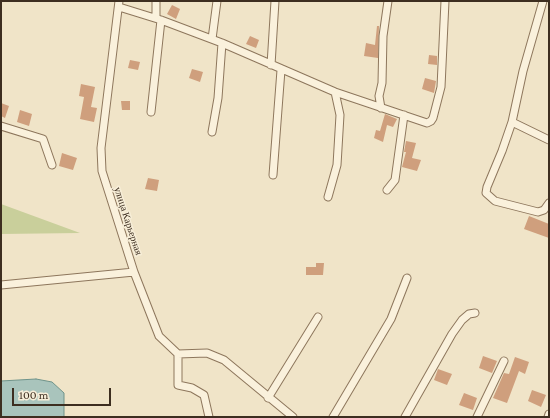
<!DOCTYPE html>
<meta charset="utf-8">
<style>
body{margin:0}
#map{position:relative;width:550px;height:418px;overflow:hidden;background:#f0e4c8;font-family:"Crimson Pro",serif}
canvas{display:block}
.frame{position:absolute;inset:0;border:2px solid #3d2e20;pointer-events:none}
.scale{position:absolute;left:12px;top:388px;width:99px;height:18px;box-sizing:border-box;border:2px solid #3d2e20;border-top:0;padding-left:5px;font-size:12px;line-height:14px;white-space:nowrap;color:#3d2e20;-webkit-text-stroke:3px #f7eed8;paint-order:stroke}
</style>
<div id="map">
<canvas width="550" height="418"></canvas>
<div class="frame"></div>
<div class="scale">100 m</div>
</div>
<script>
const ctx = document.querySelector('canvas').getContext('2d');
ctx.lineJoin = 'round';
function fill(path, color) { ctx.fillStyle = color; ctx.fill(path, 'evenodd'); }
const shape = rows => new Path2D(rows.map(r => 'M' + r).join(''));
function trace(path, color, width, dash) { ctx.strokeStyle = color; ctx.lineWidth = width; ctx.lineCap = dash ? 'butt' : 'round'; ctx.setLineDash(dash || []); ctx.stroke(path); }
function drawText(font, color, halo, rows, align = 'center') {
  ctx.font = font + ' "Crimson Pro",serif'; ctx.lineWidth = 3; ctx.setLineDash([]); ctx.textBaseline = 'middle'; ctx.strokeStyle = halo; ctx.fillStyle = color; for (const [text, x, y, turn = 0] of rows) {
    ctx.save(); ctx.translate(x, y); ctx.rotate((+turn || 0) * Math.PI / 180); ctx.textAlign = isNaN(turn) ? turn : align; if (halo) ctx.strokeText(text, 0, 0); ctx.fillText(text, 0, 0); ctx.restore();
  }
}
fill(shape([
 [1,204,80,233,1,234]
]), '#c9cf9b');
const water = shape([
 [36,379,52,382,64,393,64,417,1,417,1,381,36,379]
]);
fill(water, '#a9c4bc');
trace(water, '#6f938a', 1);
fill(shape([
 [172,5,180,9,176,19,167,14],
 [377,26,379,26,378,58,364,56,366,43,375,45],
 [250,36,259,40,256,48,246,44],
 [429,55,437,56,437,65,428,64],
 [130,60,140,62,138,70,128,68],
 [192,69,203,72,200,82,189,78],
 [425,78,436,81,434,93,422,89],
 [81,84,95,87,91,107,97,108,94,122,80,119,84,97,79,96],
 [121,101,130,101,130,110,122,110],
 [1,103,9,106,5,118,1,116],
 [20,110,32,114,29,126,17,122],
 [385,114,397,119,393,127,387,125,383,142,374,138,376,130,380,131],
 [406,141,416,143,412,158,421,160,417,171,402,167,406,152,404,152],
 [62,153,77,158,73,170,59,166],
 [148,178,159,180,157,191,145,189],
 [529,216,549,224,549,238,524,229],
 [316,263,324,263,323,275,306,275,306,267,316,267],
 [483,356,497,361,492,373,479,368],
 [515,357,529,362,525,374,519,371,507,403,493,398,504,373,509,374],
 [438,369,452,374,447,385,434,380],
 [532,390,546,395,541,407,528,401],
 [464,393,477,398,473,410,459,405]
]), '#cf9f7d');
const minor = shape([
 [119,1,101,148,102,171,134,272,159,336,178,354,178,385,192,388,204,395,209,417],
 [543,1,523,71,512,122,502,151,487,187,486,193,495,201,538,212,544,210,549,203],
 [119,7,161,20,222,43,335,92,427,123,431,121,433,118,441,87,445,1],
 [156,18,156,1],
 [212,39,217,1],
 [271,65,275,1],
 [381,108,379,96,382,83,383,36,388,1],
 [151,112,161,20],
 [512,122,549,140],
 [1,126,43,139,52,165],
 [212,132,218,98,222,43],
 [273,175,281,70],
 [387,190,395,180,404,115],
 [328,197,337,165,340,115,335,92],
 [1,285,134,272],
 [178,354,207,353,224,360,293,417],
 [268,398,318,317],
 [333,417,391,319,407,278],
 [405,417,452,334,462,320,469,314,475,313],
 [477,417,504,361],
 [548,417,549,414]
]);
trace(minor, '#8d765c', 9);
trace(minor, '#faf1dc', 7);
drawText('10px', '#3d2e20', '#f7eed8', [
 ["улица Карьерная",128,221,72]
]);
</script>
